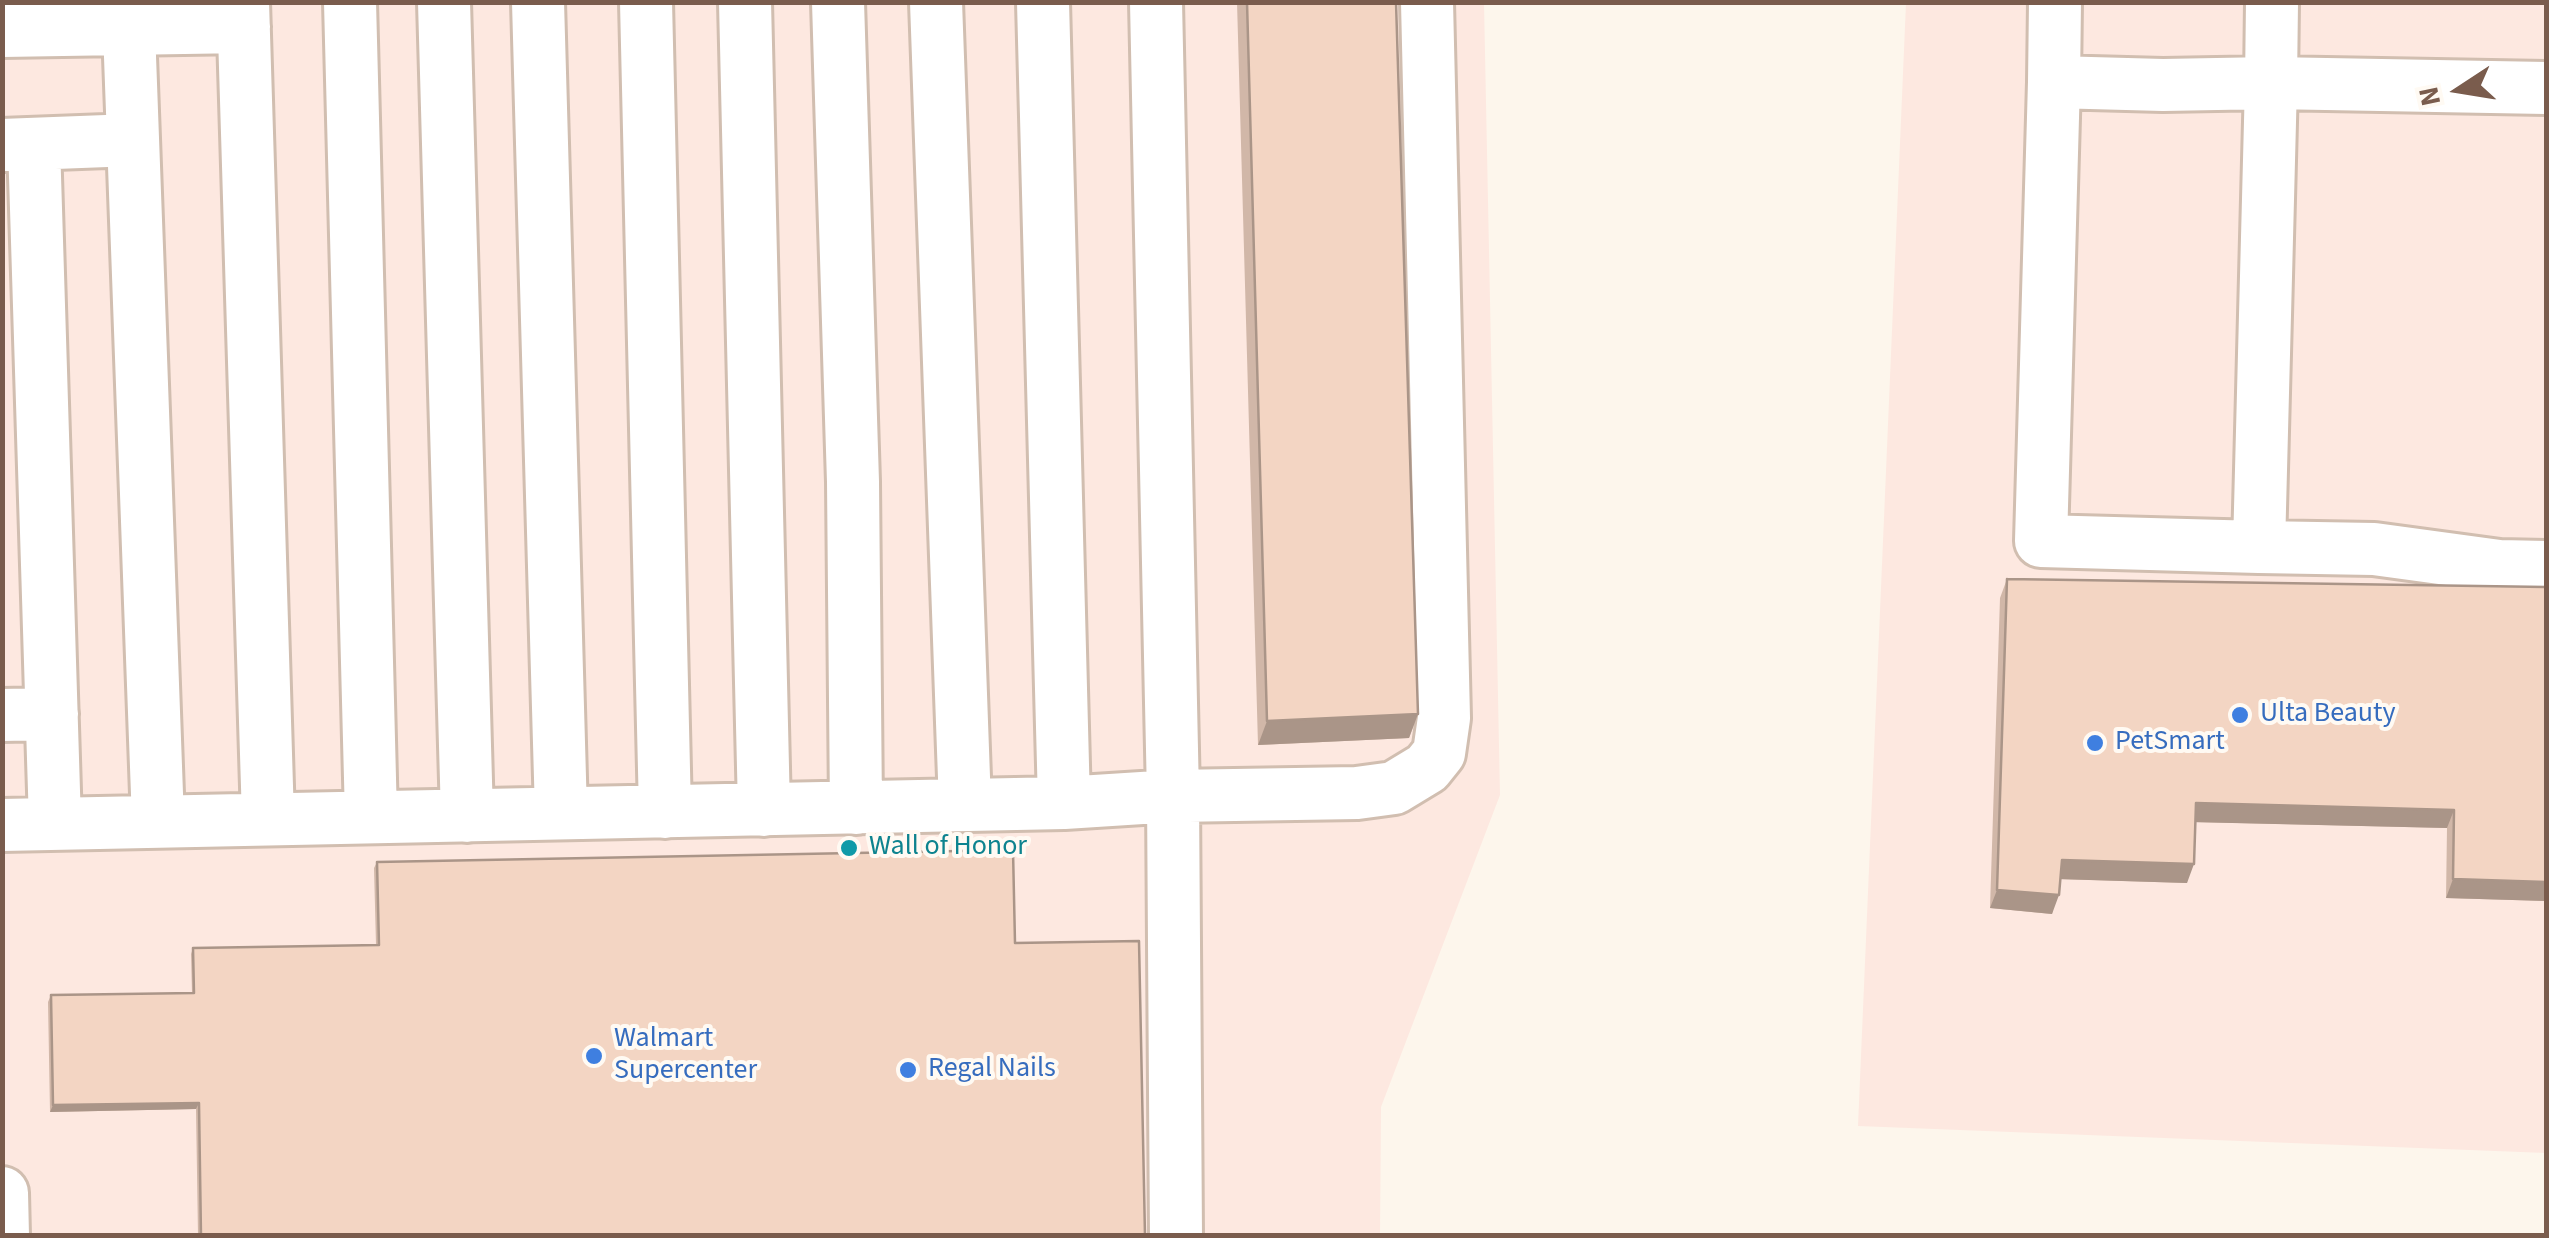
<!DOCTYPE html>
<style>
body{margin:0}
#map{position:relative;width:2549px;height:1238px;overflow:hidden;background:#fdf6ec;font-family:"Source Sans 3",sans-serif}
canvas{display:block}
.frame{position:absolute;inset:0;border:5px solid #7a5c4d;pointer-events:none}
.north{position:absolute;left:2409px;top:40px;width:100px;height:100px;-webkit-text-stroke:8px #fffaf3;paint-order:stroke;rotate:258deg;font-size:28px;font-weight:700;line-height:40px;text-align:center;color:#7a5c4d}
.north::after{content:'';display:block;margin:auto;width:35px;height:45px;background:#7a5c4d;clip-path:polygon(50% 0,100% 100%,50% 72%,0 100%)}
</style>
<div id="map">
<canvas width="2549" height="1238"></canvas>
<div class="frame"></div>
<div class="north">N</div>
</div>
<script>
const ctx = document.querySelector('canvas').getContext('2d');
ctx.lineJoin = 'round';
function fill(path, color) { ctx.fillStyle = color; ctx.fill(path, 'evenodd'); }
const shape = rows => new Path2D(rows.map(r => 'M' + r).join(''));
function trace(path, color, width, dash) { ctx.strokeStyle = color; ctx.lineWidth = width; ctx.lineCap = dash ? 'butt' : 'round'; ctx.setLineDash(dash || []); ctx.stroke(path); }
function drawText(font, color, halo, rows, align = 'center') {
  ctx.font = font + ' "Source Sans 3",sans-serif'; ctx.lineWidth = 8; ctx.setLineDash([]); ctx.textBaseline = 'middle'; ctx.strokeStyle = halo; ctx.fillStyle = color; for (const [text, x, y, turn = 0] of rows) {
    ctx.save(); ctx.translate(x, y); ctx.rotate((+turn || 0) * Math.PI / 180); ctx.textAlign = isNaN(turn) ? turn : align; if (halo) ctx.strokeText(text, 0, 0); ctx.fillText(text, 0, 0); ctx.restore();
  }
}
fill(shape([
 [2,3,1484,3,1500,795,1381,1107,1380,1235,3,1235],
 [1906,3,2546,3,2546,1153,1858,1126]
]), '#fde8e0');
const minor = shape([
 [128,2,158,821],
 [243,2,268,819],
 [350,2,371,817],
 [444,2,467,816],
 [538,2,561,813],
 [646,2,665,812],
 [745,2,764,810],
 [838,2,853,482,856,808],
 [936,2,965,805],
 [1043,2,1064,803],
 [1156,2,1173,796,1176,1236],
 [2272,2,2271,83,2546,88],
 [2,31,244,27],
 [2054,82,2055,2],
 [34,144,55,823],
 [2,145,133,140],
 [2259,547,2271,83,2163,85,2054,82,2041,541,2259,547,2374,549,2499,566,2546,567],
 [2,715,52,714],
 [2,825,1064,803,1173,796,1357,793,1394,788,1427,768,1439,753,1444,718,1427,2],
 [2,1193,3,1236]
]);
trace(minor, '#d1beb0', 58);
trace(minor, '#fff', 52);
fill(shape([
 [1237,2,1396,2,1418,714,1409,738,1258,745],
 [2007,579,2546,587,2546,901,2446,898,2447,828,2195,822,2187,883,2060,879,2052,914,1990,908,2000,598],
 [377,862,1015,943,1145,1236,198,1236,196,1109,50,1112,48,1002,51,995,192,993,191,954,193,948,376,945,374,868]
]), '#d1b7a8');
fill(shape([
 [1418,714,1409,738,1258,745,1267,721],
 [2196,803,2454,810,2447,828,2189,822],
 [2062,860,2194,864,2187,883,2056,879],
 [2453,879,2546,882,2546,901,2446,898],
 [1997,890,2059,895,2052,914,1990,908],
 [199,1103,196,1109,50,1112,53,1105]
]), '#aa9588');
const building = shape([
 [1247,2,1396,2,1418,714,1267,721,1247,2],
 [2007,579,2546,587,2546,882,2453,879,2454,810,2196,803,2194,864,2062,860,2059,895,1997,890,2007,579],
 [1013,850,1015,943,1139,941,1145,1236,201,1236,199,1103,53,1105,51,995,194,993,193,948,379,945,377,862,1013,850]
]);
fill(building, '#f3d5c3');
trace(building, '#aa9588', 2.5);
for (const [x, y, r, color] of [
 [2240,715,10,"#3f7fe0"],
 [2095,743,10,"#3f7fe0"],
 [849,848,10,"#0f9aa8"],
 [594,1056,10,"#3f7fe0"],
 [908,1070,10,"#3f7fe0"]
]) { const dot = new Path2D(); dot.arc(x, y, r, 0, 2 * Math.PI); ctx.fillStyle = color; ctx.fill(dot); trace(dot, '#fffaf3', 4); }
drawText('28px', '#366cbe', '#fffaf3', [
 ["Ulta Beauty",2260,715],
 ["PetSmart",2115,743],
 ["Walmart",614,1040],
 ["Supercenter",614,1072],
 ["Regal Nails",928,1070]
], 'left');
drawText('28px', '#0d838f', '#fffaf3', [
 ["Wall of Honor",869,848]
], 'left');
</script>
